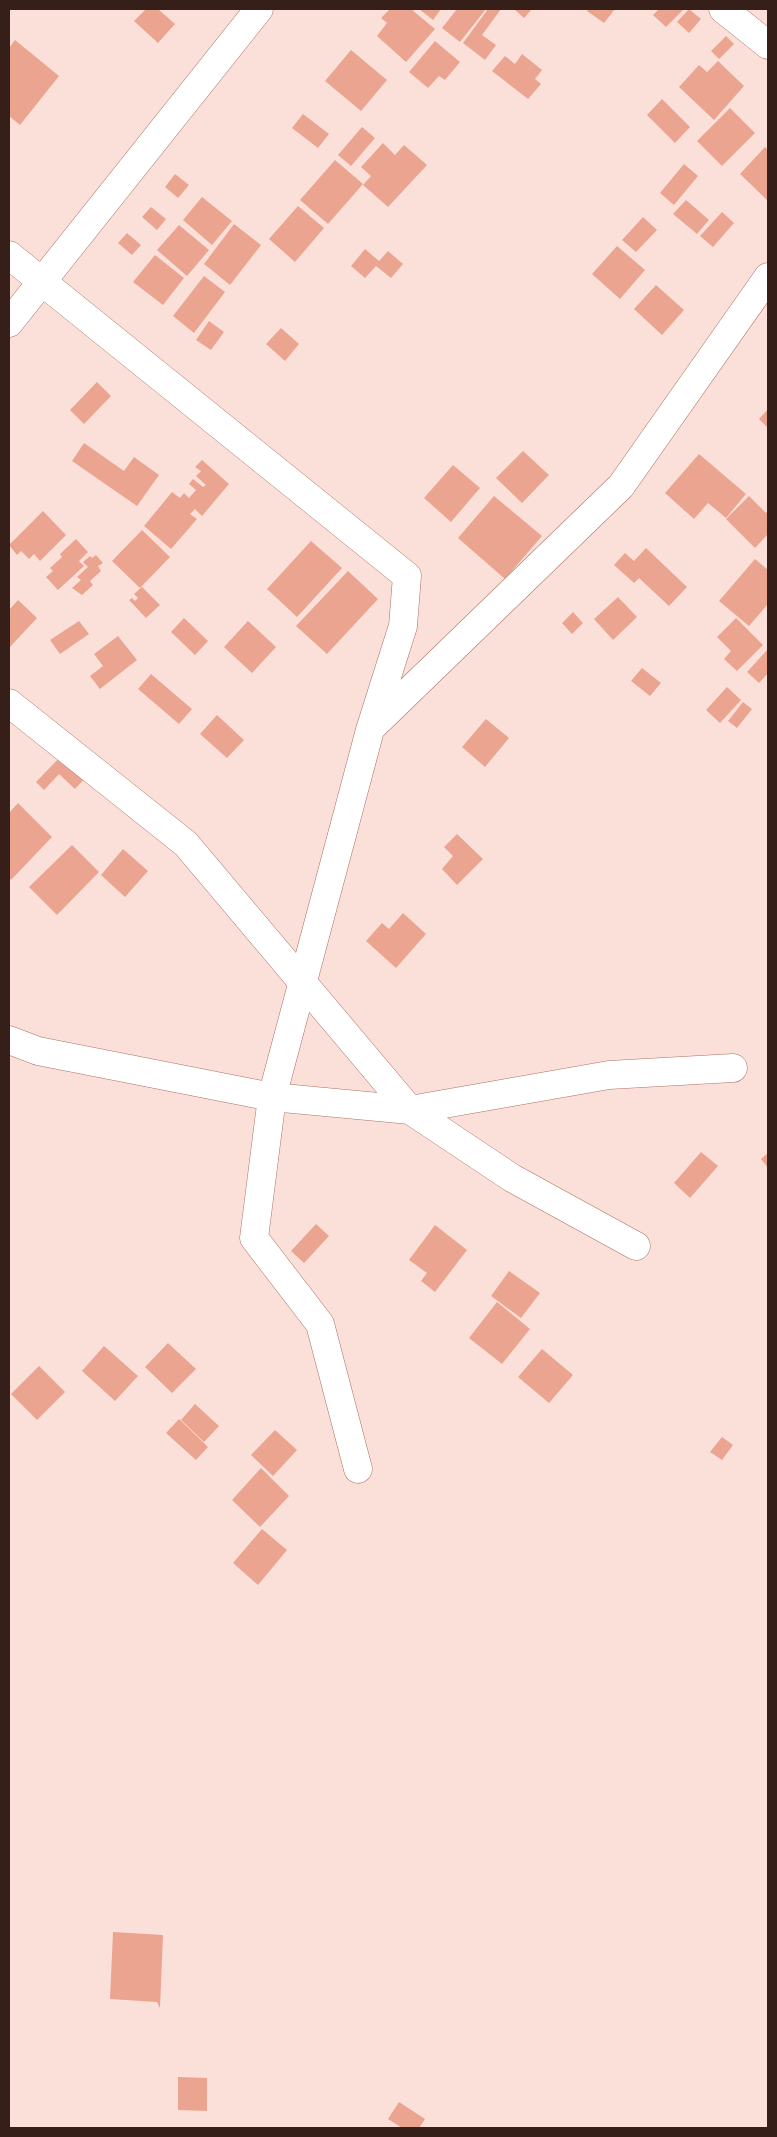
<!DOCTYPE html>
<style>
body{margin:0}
#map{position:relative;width:777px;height:2137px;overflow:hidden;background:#fbe0d9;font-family:Ubuntu,sans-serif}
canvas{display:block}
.frame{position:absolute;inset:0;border:10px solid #371f19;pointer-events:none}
</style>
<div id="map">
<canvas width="777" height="2137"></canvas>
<div class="frame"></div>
</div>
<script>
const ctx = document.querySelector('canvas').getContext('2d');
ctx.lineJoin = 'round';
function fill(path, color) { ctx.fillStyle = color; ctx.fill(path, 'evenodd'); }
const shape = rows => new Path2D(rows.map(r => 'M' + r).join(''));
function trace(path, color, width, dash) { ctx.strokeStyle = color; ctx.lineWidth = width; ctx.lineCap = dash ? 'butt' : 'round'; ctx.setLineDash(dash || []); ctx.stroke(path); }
fill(shape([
 [146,9,158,9,175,24,158,43,134,21],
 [390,9,411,9,435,29,406,62,377,36,387,23,381,18],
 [419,9,441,9,433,20],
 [457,9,486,9,460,42,442,28],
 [488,9,501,9,482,35,496,45,485,60,463,43],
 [514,9,532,9,524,18],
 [589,9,615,9,604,23,587,11],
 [659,9,684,9,666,27,653,15],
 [689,9,701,19,689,33,677,22],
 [726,36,734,44,719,59,711,51],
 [15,40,59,76,20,125,9,116,9,48],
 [435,41,460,62,445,80,439,76,428,88,409,72],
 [351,50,387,80,361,111,325,81],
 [522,54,542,70,535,79,541,84,528,99,492,71,505,56,515,64],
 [718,61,744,86,714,120,679,87,699,65,707,72],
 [662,99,690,127,675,143,647,115],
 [730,108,755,133,722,166,697,141],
 [303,114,329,134,318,148,292,128],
 [362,127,375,138,351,166,338,155],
 [383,143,395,155,404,145,427,165,388,207,363,185,371,176,361,167],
 [765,147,768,150,767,200,740,174],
 [335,160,363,184,328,224,300,200],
 [684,164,698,176,674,205,660,193],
 [175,174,189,185,178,198,165,187],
 [202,197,232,221,212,245,183,220],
 [686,200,709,220,697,234,673,214],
 [298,206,324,228,295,262,269,239],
 [151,207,166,219,157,230,142,217],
 [722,212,734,223,713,247,700,236],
 [643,217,657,230,636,252,622,240],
 [234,224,261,245,230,285,204,264],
 [179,225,209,250,187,276,157,250],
 [127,233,141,245,132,255,118,243],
 [617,246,645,270,620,299,592,274],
 [365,249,379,261,388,251,403,264,391,278,376,266,365,278,351,266],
 [155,255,184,278,163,305,133,282],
 [204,276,225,292,194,333,173,316],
 [656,285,684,310,662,335,634,309],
 [209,321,224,332,211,350,196,340],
 [281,328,299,344,285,361,266,344],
 [97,382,111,396,84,424,70,410],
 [768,409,768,428,759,419],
 [84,443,124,471,134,457,159,475,137,506,72,461],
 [523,451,549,475,522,503,496,478],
 [699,454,746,494,726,518,708,503,694,519,665,493],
 [202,460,229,484,202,516,195,509,190,514,197,519,171,549,144,526,172,492,180,498,184,493,189,498,196,490,189,484,193,479,203,487,206,485,196,476,201,471,195,467],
 [453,465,480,488,451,522,424,498],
 [494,496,542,536,505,579,458,538],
 [749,496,766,513,768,510,768,534,755,548,726,519],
 [43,511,66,535,40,561,34,554,29,559,21,551,17,555,9,545],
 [142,530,170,557,140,588,112,561],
 [76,539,88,552,79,561,84,566,58,590,46,577,53,571,50,568,62,557,60,554],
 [311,541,342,568,297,617,267,589],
 [646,548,687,587,669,606,639,578,634,583,614,565,625,553,634,561],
 [96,555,103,563,98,566,101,571,90,581,93,585,82,595,72,588,81,580,77,577,88,567,83,562,90,556,92,558],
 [755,559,768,570,768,604,749,626,719,601],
 [348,571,378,599,327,654,296,626],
 [142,587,160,605,146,618,129,600,132,598,135,601,138,598,134,594],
 [618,597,637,617,613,640,594,619],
 [18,600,37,618,9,648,9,610],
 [573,612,583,623,572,634,562,623],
 [184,618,208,641,195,655,171,632],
 [736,618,763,645,737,671,724,659,731,651,717,637],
 [79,621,89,634,60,654,50,640],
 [248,621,276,647,252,673,224,647],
 [118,636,137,660,100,689,90,676,103,666,94,654],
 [768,649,768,673,759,683,747,672],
 [642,668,661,683,650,696,631,681],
 [151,674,192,709,179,724,138,689],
 [727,687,741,700,720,723,706,710],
 [743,702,752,709,737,728,728,721],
 [217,715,244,740,227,758,200,734],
 [486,719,509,738,485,767,462,747],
 [63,754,86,777,75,789,59,774,44,790,36,782],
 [18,803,52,837,11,880,9,877,9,813],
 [457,834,483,859,457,885,442,869,453,856,444,847],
 [72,845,99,872,57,915,29,887],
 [123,849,148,871,125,897,101,875],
 [403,913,426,934,396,968,366,941,382,923,389,929],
 [701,1152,718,1166,690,1198,674,1183],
 [768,1153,768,1168,761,1159],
 [316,1224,329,1236,304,1263,291,1251],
 [435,1225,467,1250,435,1292,421,1281,427,1273,409,1260],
 [509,1271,540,1293,521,1318,491,1296],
 [497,1302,530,1329,502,1364,469,1338],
 [168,1343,196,1369,172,1393,145,1367],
 [104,1346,138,1376,115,1401,82,1371],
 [542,1349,573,1375,549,1403,518,1377],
 [39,1366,65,1392,37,1420,11,1394],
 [195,1404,219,1426,204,1442,181,1420],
 [179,1419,208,1447,196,1460,166,1433],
 [275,1430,297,1450,273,1476,251,1455],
 [722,1437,733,1445,722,1460,710,1452],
 [261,1468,289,1496,260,1527,232,1500],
 [262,1529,287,1550,258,1585,233,1563],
 [113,1932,163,1935,160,2008,157,2002,110,1999],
 [178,2077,207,2078,207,2111,178,2110],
 [399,2102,425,2119,419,2128,402,2128,388,2119]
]), '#eba490');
const minor = shape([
 [723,9,768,45],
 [9,255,407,576,403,626,370,730,272,1097,254,1238,320,1324,358,1469],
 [9,323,259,9],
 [9,703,186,844,410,1110,512,1178,636,1246],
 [372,727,621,486,768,277],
 [9,1040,38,1051,272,1097,410,1110,609,1075,733,1068]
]);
trace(minor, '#ac7261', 29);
trace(minor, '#fff', 28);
</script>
